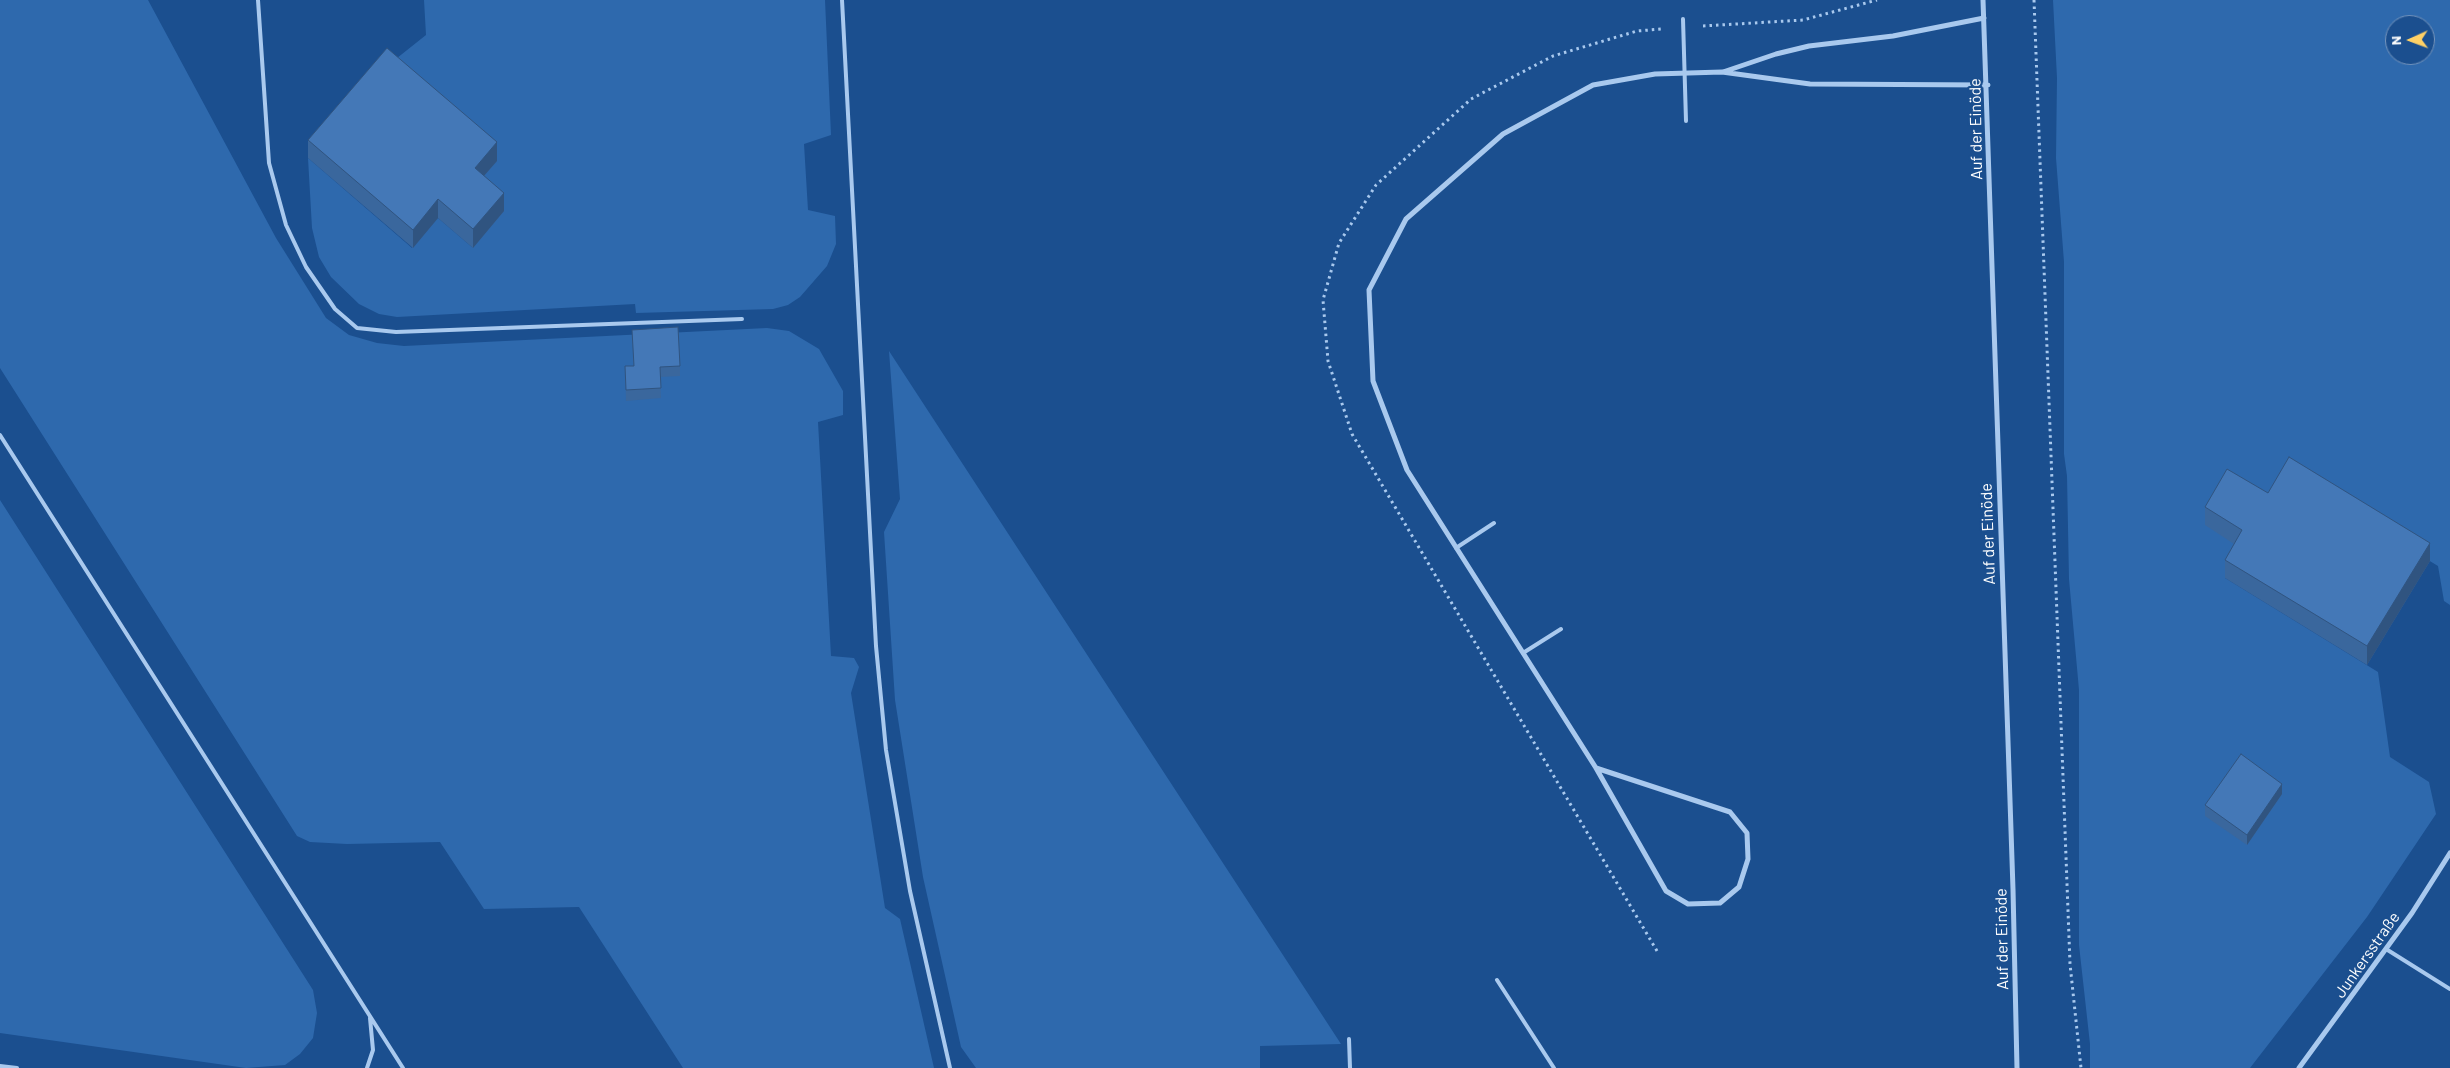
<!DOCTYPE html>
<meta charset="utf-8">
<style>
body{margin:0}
#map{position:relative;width:2450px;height:1068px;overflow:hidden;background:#1b4f8f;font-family:Barlow,sans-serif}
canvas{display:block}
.north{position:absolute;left:2385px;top:15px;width:50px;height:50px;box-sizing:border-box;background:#1b4f8f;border:1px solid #7695bc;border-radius:50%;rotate:268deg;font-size:14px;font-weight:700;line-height:20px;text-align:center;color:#fff}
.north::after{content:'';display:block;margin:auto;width:18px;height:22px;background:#ffd166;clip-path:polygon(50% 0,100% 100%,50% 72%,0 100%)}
</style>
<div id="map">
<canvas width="2450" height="1068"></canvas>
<div class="north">N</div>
</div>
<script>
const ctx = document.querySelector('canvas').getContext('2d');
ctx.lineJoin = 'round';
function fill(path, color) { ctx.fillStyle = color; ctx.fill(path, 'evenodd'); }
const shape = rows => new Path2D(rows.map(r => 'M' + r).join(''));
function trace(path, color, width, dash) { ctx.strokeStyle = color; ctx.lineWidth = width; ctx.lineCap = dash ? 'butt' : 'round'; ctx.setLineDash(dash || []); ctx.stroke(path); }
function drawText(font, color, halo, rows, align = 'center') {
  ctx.font = font + ' Barlow,sans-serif'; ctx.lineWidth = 4.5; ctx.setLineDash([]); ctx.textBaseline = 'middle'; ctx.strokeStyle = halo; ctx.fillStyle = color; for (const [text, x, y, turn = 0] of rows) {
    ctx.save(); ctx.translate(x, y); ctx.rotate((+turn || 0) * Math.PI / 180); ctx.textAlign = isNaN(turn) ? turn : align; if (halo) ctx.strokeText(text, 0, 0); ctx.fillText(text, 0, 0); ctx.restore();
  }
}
fill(shape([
 [0,0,148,0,276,238,326,318,349,335,377,343,404,346,767,328,789,331,819,349,843,391,843,415,818,422,831,656,854,658,859,667,851,693,885,908,900,919,934,1068,683,1068,579,907,484,909,440,842,347,844,310,842,297,836,0,368],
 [424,0,825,0,831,135,804,144,808,210,835,216,836,244,827,266,800,297,788,305,773,309,636,313,635,304,397,317,379,314,359,304,331,277,319,257,312,228,308,158,412,248,438,218,473,248,387,66,426,35],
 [2053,0,2450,0,2450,605,2444,601,2438,566,2289,476,2225,578,2378,672,2390,757,2429,782,2436,814,2367,917,2250,1068,2090,1068,2090,1044,2079,945,2079,690,2069,579,2067,476,2064,454,2064,262,2056,158,2057,78],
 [2395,25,2425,25,2425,55,2395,55],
 [889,351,1341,1044,1260,1046,1260,1068,976,1068,961,1047,923,877,895,700,884,532,900,499],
 [0,500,313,990,317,1013,313,1038,300,1054,285,1065,246,1068,0,1033]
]), '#2e69ad');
trace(shape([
 [2034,0,2070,964,2081,1068],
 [1703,26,1803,20,1877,0],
 [1657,951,1352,434,1328,361,1323,300,1339,243,1376,185,1471,99,1553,56,1637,31,1662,29]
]), '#a9c9ee', 3, [2.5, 4]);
trace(shape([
 [258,0,269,163,286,225,306,267,335,309,357,328,396,332,742,319],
 [842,0,876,646,886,750,910,891,950,1068],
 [1683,19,1686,121],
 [0,435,403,1068],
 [1456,548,1494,523],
 [1523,653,1561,629],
 [2386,949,2450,989],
 [1497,980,1554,1068],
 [1349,1039,1350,1068],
 [0,1066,17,1068],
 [367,1068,373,1050,370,1018]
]), '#a9c9ee', 4);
trace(shape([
 [1983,0,2013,889,2017,1068],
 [1723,72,1776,54,1809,46,1893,36,1984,18],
 [1596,768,1730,812,1747,833,1748,859,1739,887,1720,903,1688,904,1666,891,1596,768,1407,470,1373,381,1369,290,1406,219,1503,134,1593,85,1655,74,1722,72,1810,84,1988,85],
 [2299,1068,2412,913,2450,853]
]), '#a9c9ee', 5);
fill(shape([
 [308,140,497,161,484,176,504,211,473,248,438,218,413,248,308,158],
 [632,330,680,366,680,376,660,377,661,398,626,401,625,366,634,366],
 [2268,493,2430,561,2367,665,2225,578,2225,560,2234,544,2205,525,2205,507],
 [2282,794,2247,845,2205,816,2205,805]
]), '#3a679d');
fill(shape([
 [497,142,497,161,475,186,475,168],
 [504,193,504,211,473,248,473,229],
 [438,199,438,218,413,248,413,230],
 [2430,543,2430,561,2367,665,2367,646],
 [2282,784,2282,794,2247,845,2247,835]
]), '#305480');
const building = shape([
 [387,48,497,142,475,168,504,193,473,229,438,199,413,230,308,140,387,48],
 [678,327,680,366,660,367,661,388,626,390,625,366,634,366,632,330,678,327],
 [2289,457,2430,543,2367,646,2225,560,2242,530,2205,507,2227,469,2268,493,2289,457],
 [2241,754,2282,784,2247,835,2205,805,2241,754]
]);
fill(building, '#4478b7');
trace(building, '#305480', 1);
drawText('16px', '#fff', '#1b4f8f', [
 ["Auf der Einöde",1976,129,-91],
 ["Auf der Einöde",1988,534,-92],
 ["Auf der Einöde",2002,939,-91],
 ["Junkersstraße",2367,955,-55]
]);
</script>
